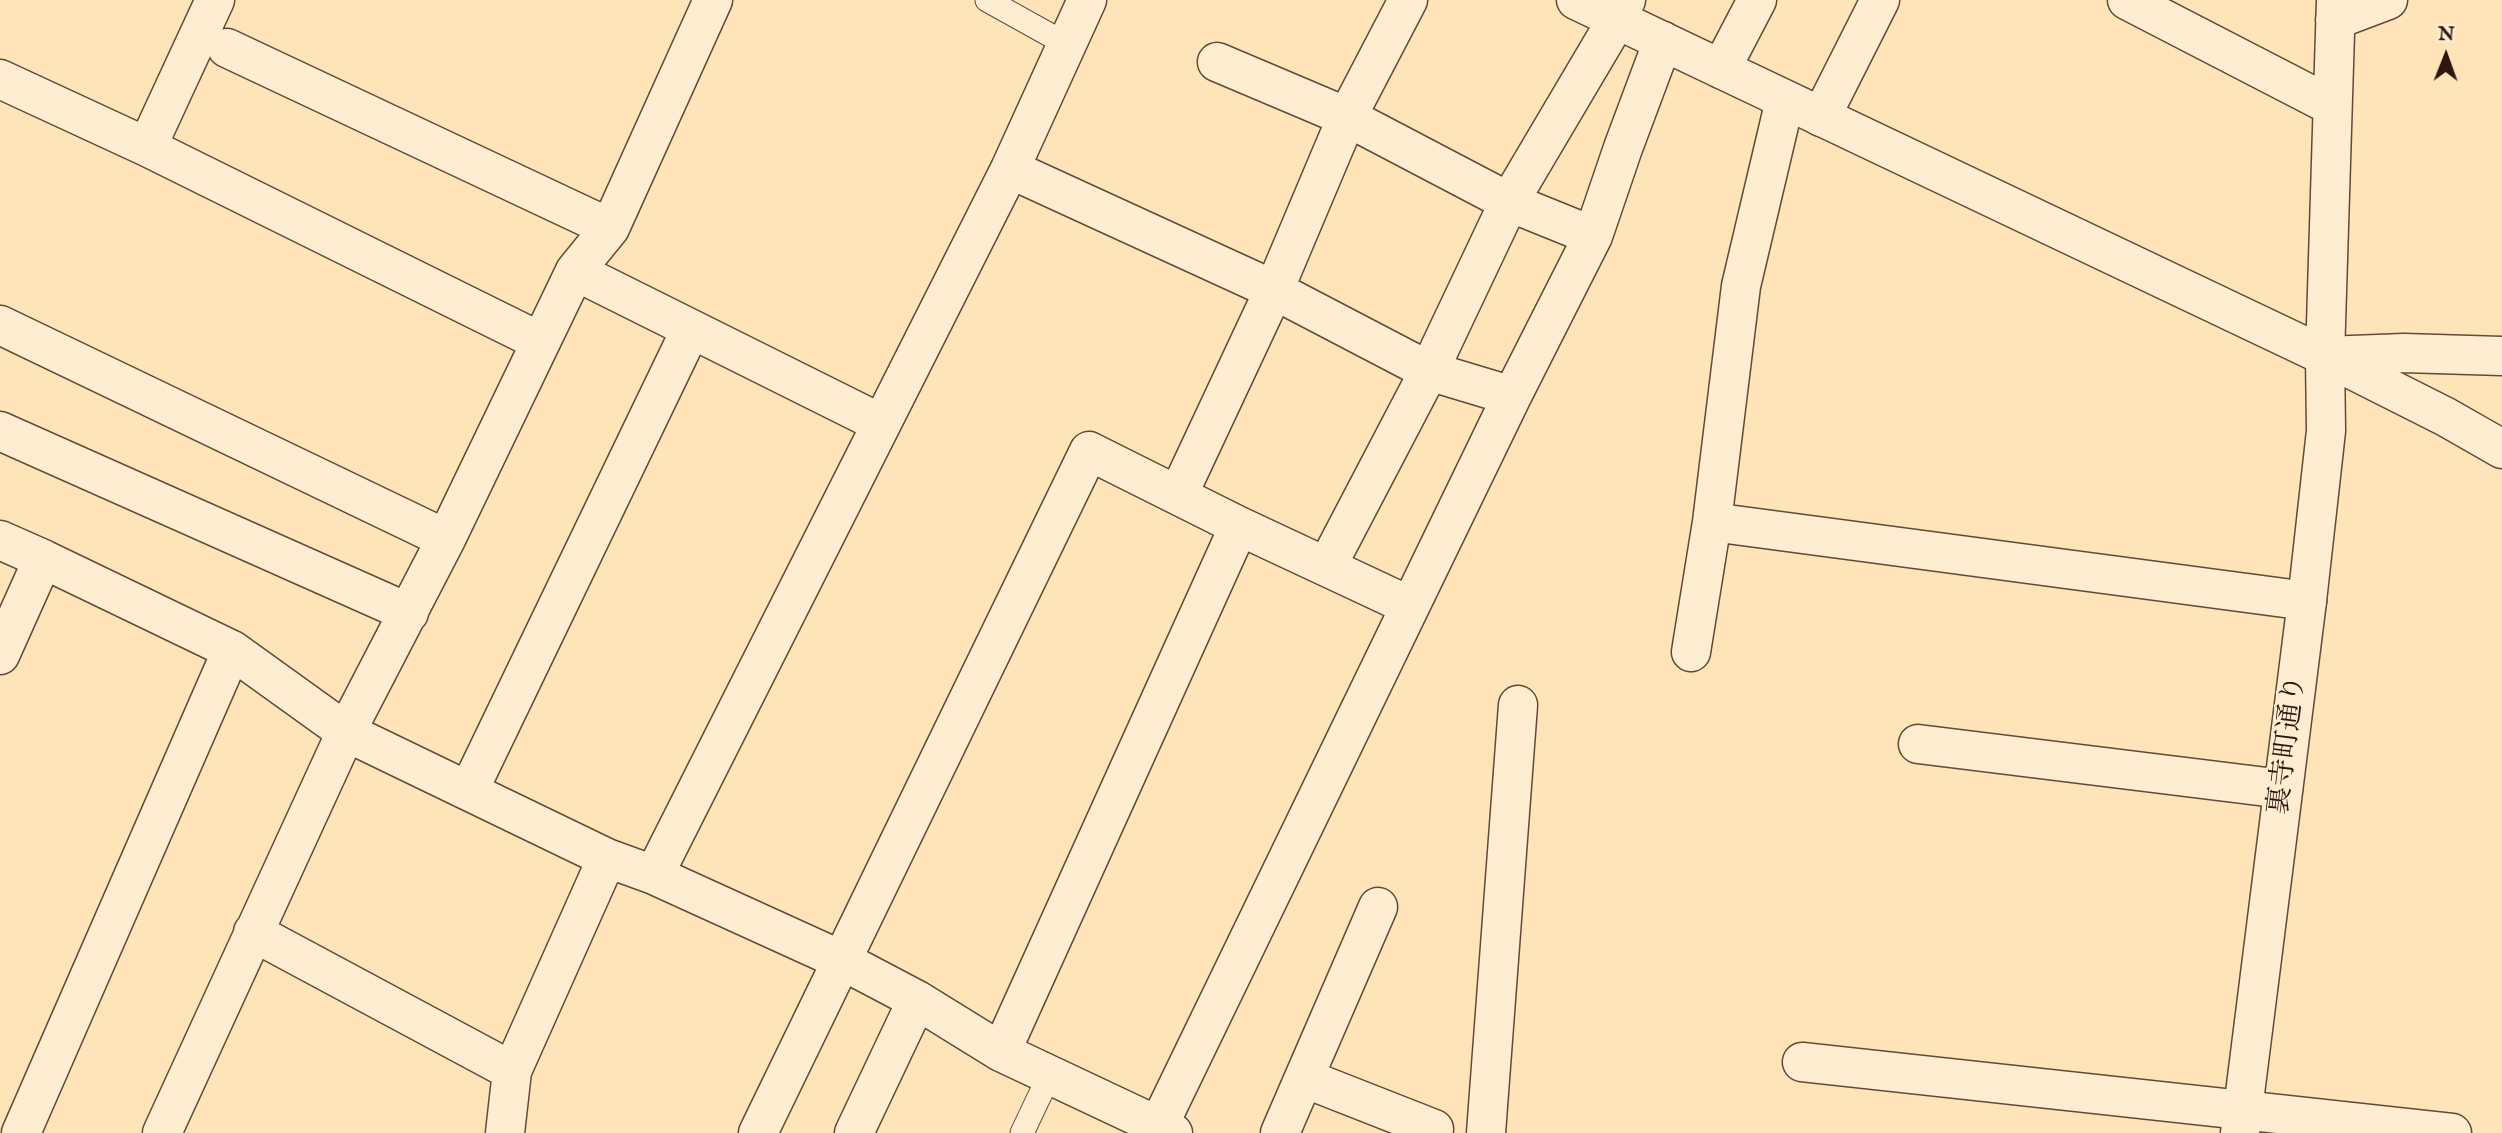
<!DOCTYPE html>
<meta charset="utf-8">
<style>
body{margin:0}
#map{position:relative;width:2502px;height:1133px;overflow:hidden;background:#fee4b8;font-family:"IM FELL English",serif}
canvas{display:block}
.north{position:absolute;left:2411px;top:21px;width:70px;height:70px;-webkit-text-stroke:5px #feedd1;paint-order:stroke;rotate:1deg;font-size:19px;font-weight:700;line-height:28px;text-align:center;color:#2d170d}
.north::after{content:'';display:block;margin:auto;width:24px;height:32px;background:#2d170d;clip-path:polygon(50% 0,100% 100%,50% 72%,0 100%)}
</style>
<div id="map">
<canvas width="2502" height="1133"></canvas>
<div class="north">N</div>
</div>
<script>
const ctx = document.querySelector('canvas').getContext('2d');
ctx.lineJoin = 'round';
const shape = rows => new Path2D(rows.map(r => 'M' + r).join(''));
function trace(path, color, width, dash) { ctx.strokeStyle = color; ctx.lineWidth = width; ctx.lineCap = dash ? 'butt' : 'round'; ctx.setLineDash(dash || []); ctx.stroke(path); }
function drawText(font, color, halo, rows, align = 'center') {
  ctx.font = font + ' "IM FELL English","Noto Serif JP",serif'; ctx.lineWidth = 5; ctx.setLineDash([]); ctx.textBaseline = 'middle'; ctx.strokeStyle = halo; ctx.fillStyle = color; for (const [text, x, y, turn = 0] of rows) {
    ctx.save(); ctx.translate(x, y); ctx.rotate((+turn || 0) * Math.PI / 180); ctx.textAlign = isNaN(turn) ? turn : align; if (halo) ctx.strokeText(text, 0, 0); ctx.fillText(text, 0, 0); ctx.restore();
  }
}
const service = shape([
 [987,0,1066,44],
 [1022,1133,1050,1074]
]);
const minor = shape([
 [2127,0,2332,106],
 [2336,0,2325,356,2404,353,2502,356],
 [2335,20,2388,0],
 [227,48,610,228],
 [1217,62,1347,117,1509,202,1593,236],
 [1721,69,1757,0],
 [0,79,147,147,539,341],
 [1821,117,1880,0],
 [147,147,215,0],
 [1010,169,1274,290,1429,371,1512,396],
 [575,271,880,423],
 [0,325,446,539],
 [0,431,409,613],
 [1178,495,1274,290,1347,117,1408,0],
 [1712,522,2307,601],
 [0,540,43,559],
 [1327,566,1429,371,1509,202,1616,21,1626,0],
 [1691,652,1712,522,1741,286,1785,100],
 [0,655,43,559,232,650,346,732,607,858,654,875,843,961,917,1000,1001,1052,1173,1133],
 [1918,744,2283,789],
 [469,790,691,329],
 [654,875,1010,169,1087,0],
 [253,932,512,1071,607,858],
 [1001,1052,1239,526],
 [1802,1062,2452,1133],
 [1304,1078,1434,1129],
 [21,1133,232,650],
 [162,1133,346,732,446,539,575,271,610,228,713,0],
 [505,1133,512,1071],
 [758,1133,1089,451,1239,526,1410,606],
 [854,1133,917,1000],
 [1155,1133,1512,396,1593,236,1623,148,1663,41],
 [1280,1133,1378,907],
 [1486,1133,1518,705]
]);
const tertiary = shape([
 [1576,0,2325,356,2446,417,2502,449],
 [2240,1133,2307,601,2326,431,2325,356]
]);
trace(service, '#614a38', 25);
trace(minor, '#614a38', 41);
trace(tertiary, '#614a38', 41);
trace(service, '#feedd1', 23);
trace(minor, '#feedd1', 38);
trace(tertiary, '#feedd1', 38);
drawText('28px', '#2d170d', '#feedd1', [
 ["裏寺町通り",2289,745,-83]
]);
</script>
